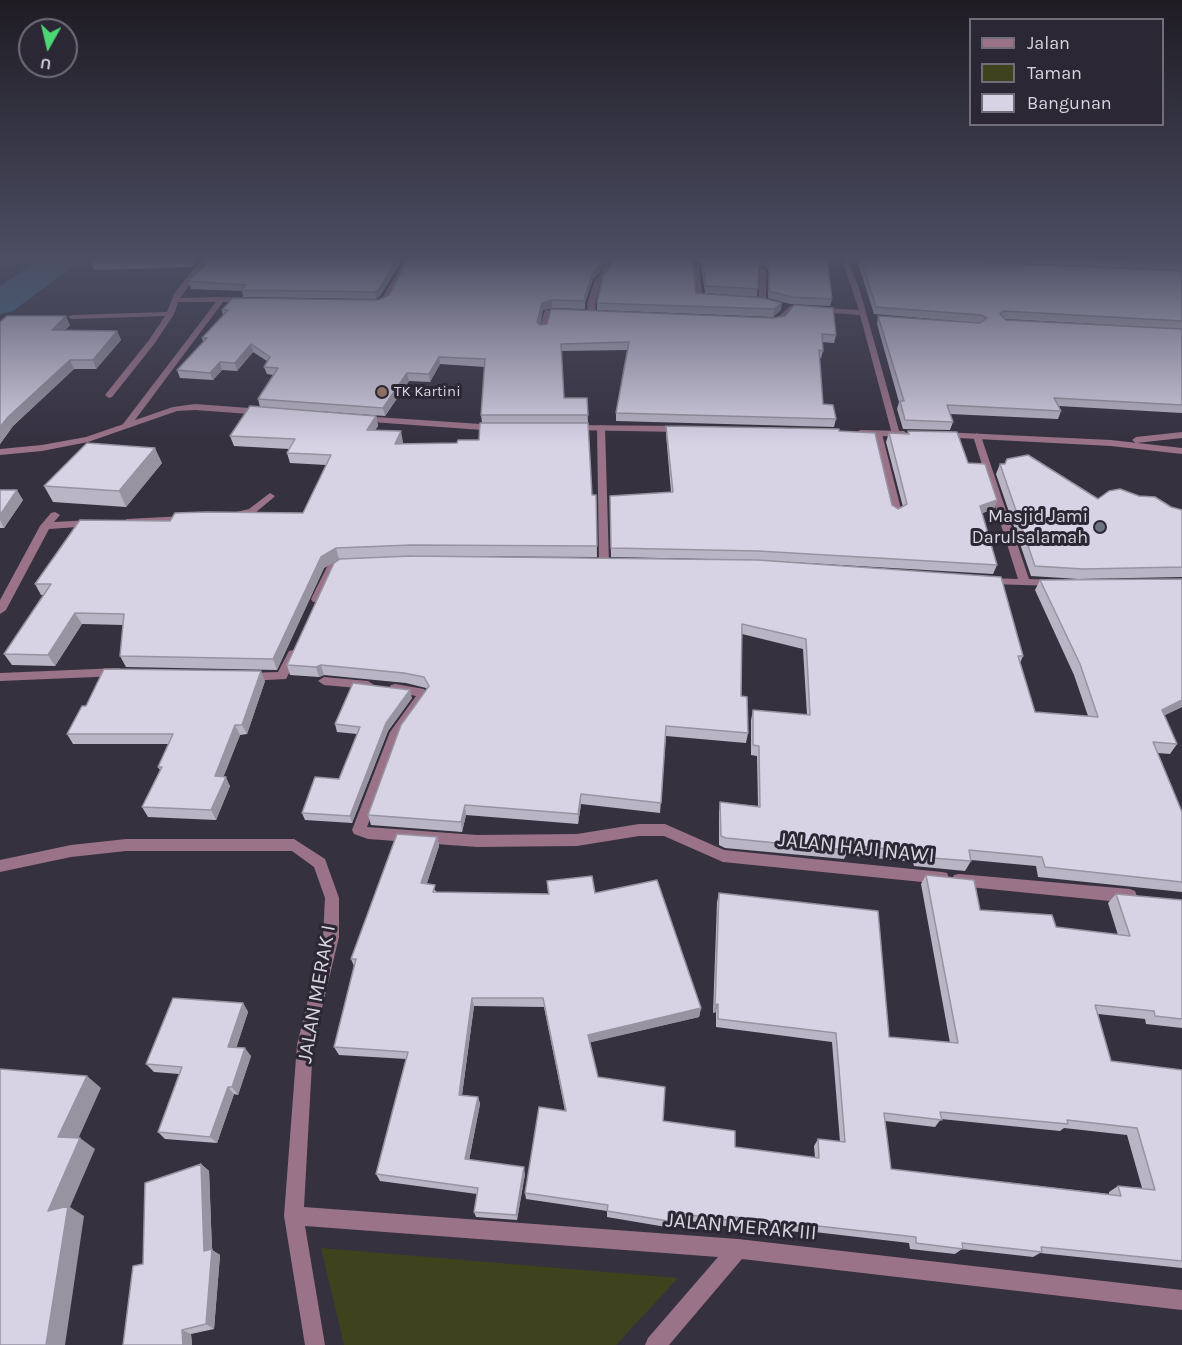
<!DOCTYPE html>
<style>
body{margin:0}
#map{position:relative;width:1182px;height:1345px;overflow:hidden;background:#36313f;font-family:Karla,sans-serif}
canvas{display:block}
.legend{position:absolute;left:969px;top:18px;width:195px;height:108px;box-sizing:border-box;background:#2c2735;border:2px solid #716d79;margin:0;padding:8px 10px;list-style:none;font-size:18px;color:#d8d5de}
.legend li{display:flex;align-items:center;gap:12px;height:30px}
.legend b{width:30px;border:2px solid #716d79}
.north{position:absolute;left:18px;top:18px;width:60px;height:60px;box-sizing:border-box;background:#2c2735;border:2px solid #716d79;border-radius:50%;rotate:188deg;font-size:16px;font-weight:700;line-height:24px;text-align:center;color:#d8d5de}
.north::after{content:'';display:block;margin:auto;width:21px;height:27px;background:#4cd676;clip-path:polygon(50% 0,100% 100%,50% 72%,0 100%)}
</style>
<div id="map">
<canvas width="1182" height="1345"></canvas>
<ul class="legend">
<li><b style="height:8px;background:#9b7388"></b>Jalan</li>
<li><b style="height:16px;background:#3e431e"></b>Taman</li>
<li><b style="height:16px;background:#d8d2e5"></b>Bangunan</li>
</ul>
<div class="north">U</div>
</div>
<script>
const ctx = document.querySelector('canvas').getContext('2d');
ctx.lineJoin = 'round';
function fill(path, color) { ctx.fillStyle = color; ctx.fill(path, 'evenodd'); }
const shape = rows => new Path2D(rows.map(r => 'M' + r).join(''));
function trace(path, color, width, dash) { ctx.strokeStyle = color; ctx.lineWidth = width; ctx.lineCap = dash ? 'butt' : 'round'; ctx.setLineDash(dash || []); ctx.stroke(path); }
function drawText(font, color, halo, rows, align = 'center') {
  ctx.font = font + ' Karla,sans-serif'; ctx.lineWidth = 6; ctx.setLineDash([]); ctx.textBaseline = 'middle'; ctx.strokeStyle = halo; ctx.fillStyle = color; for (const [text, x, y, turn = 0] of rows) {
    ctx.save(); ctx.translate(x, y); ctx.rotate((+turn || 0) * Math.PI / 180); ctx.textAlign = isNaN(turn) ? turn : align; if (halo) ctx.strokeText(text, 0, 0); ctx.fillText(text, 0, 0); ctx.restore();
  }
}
fill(shape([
 [321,1248,678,1278,616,1345,344,1345]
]), '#3e431e');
fill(shape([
 [42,257,81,257,76,264,13,311,0,314,0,286,42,257]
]), '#3b6b87');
fill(shape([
 [270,493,275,496,273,498,255,513,232,519,227,516,228,514,249,509,270,493],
 [55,512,60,515,54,522,92,520,97,523,92,526,49,529,6,610,0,614,0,600,40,526,51,513,55,512],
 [185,516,189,517,189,521,127,525,122,522,127,519,185,516]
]), '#9b7388');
fill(shape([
 [203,257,209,257,180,298,222,297,246,298,250,300,246,302,223,302,129,428,123,428,123,424,216,302,178,302,174,314,155,343,112,397,109,398,105,395,149,340,165,316,72,319,68,317,72,315,167,312,174,294,203,257],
 [407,257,413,257,388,301,378,306,372,306,372,302,382,298,407,257],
 [606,257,612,257,607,275,601,281,595,304,596,313,589,315,587,304,595,280,601,274,606,257],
 [841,257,847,257,860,291,900,434,899,436,893,436,892,434,860,315,792,310,782,322,769,323,765,321,777,318,790,306,859,310,841,257],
 [694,263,699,264,702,294,715,296,715,300,695,296,694,263],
 [763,267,766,269,766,301,762,303,758,301,760,269,763,267],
 [545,310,566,310,570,312,566,314,551,314,547,328,543,330,539,328,545,310],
 [601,425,605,428,609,562,604,565,599,562,597,428,601,425],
 [878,431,882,434,902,513,897,516,892,513,874,434,878,431],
 [977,433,981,436,1029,579,1055,580,1059,582,1060,584,1059,586,988,584,983,581,988,578,1018,579,973,436,977,433],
 [344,561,349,564,348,566,337,568,321,602,313,602,311,599,327,567,330,563,344,561],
 [293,650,299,654,286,679,247,681,241,677,247,673,278,672,289,651,293,650],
 [119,668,125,672,119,676,0,681,0,673,119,668],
 [324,677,368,681,374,685,368,689,324,685,318,681,324,677],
 [395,684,424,689,429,695,425,703,401,734,367,827,477,835,577,834,639,824,665,824,724,850,942,872,947,873,949,878,947,883,942,884,723,862,664,836,639,836,577,846,477,847,368,839,354,834,352,830,390,732,416,696,391,691,389,688,391,685,395,684],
 [126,839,294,839,325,859,339,898,339,937,313,1045,304,1207,738,1239,1182,1290,1182,1310,742,1259,669,1345,645,1345,648,1338,718,1257,305,1226,325,1345,305,1345,284,1216,297,1045,323,937,325,898,314,867,292,851,126,851,71,857,0,872,0,860,71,845,126,839],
 [959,874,1130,889,1135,891,1137,896,1135,901,1130,903,959,886,954,885,952,880,954,875,959,874]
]), '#9b7388');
fill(shape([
 [195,404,263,409,267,412,263,415,195,410,177,411,88,442,42,451,0,455,0,449,42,445,86,437,173,407,195,404],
 [361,416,496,425,500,428,496,431,358,421,357,419,361,416],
 [573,425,682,426,686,429,682,432,570,430,569,428,573,425],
 [861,430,904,431,908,434,904,437,858,435,858,431,861,430],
 [942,432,1111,440,1182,448,1182,454,1111,446,939,437,939,433,942,432],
 [1182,432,1182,438,1136,443,1132,440,1136,437,1182,432]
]), '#9b7388');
fill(shape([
 [200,257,192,267,94,270,91,263],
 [205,257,404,257,380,296,376,299,243,297,242,291,191,289,188,281,205,266,203,260],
 [409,257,605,257,599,273,593,279,585,302,585,309,552,308,543,310,540,325,836,335,834,343,822,342,823,351,821,358,819,358,823,404,836,419,834,427,616,421,616,413,628,350,561,351,564,398,587,398,588,423,482,423,481,415,485,367,440,364,430,382,409,381,385,416,260,407,258,399,273,375,267,374,264,367,267,361,253,352,237,371,222,370,213,380,180,378,177,370,203,342,202,338,223,316,222,310,378,300,389,295],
 [613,257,827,257,832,299,830,306,790,304,768,298,768,269,764,265,758,268,757,297,705,293,701,264,695,260,692,263,696,293,781,310,773,317,597,310,597,303],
 [856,257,1182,257,1182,270,980,262,1182,271,1182,413,1059,406,1061,411,1058,419,950,414,953,422,950,430,903,429,897,409,899,402,877,324,878,316,979,323,874,314],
 [1005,319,1133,326,1006,320],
 [0,322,70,325,65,330,117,331,121,340,96,369,74,369,13,426,0,444],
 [376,416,378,426,375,430,403,442,402,444,592,495,596,495,597,557,413,556,339,559,324,568,277,670,126,667,120,656,123,625,82,624,55,666,12,665,4,654,44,595,41,595,35,584,170,521,303,513,326,465,290,463,287,453,289,449,234,446,230,436],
 [666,426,839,431,892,505,898,509,903,507,886,442,889,433,907,434,908,431,968,463,997,500,994,509,982,513,997,565,993,574,756,560,611,557,610,505,671,492,666,434],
 [162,463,126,507,53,502,44,486],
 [1000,464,1098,499,1171,507,1182,510,1182,577,1078,579,1031,576,996,474],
 [0,490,23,500,4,528,0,528],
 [334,563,1023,656,1020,663,1035,712,1088,716,1074,675,1035,590,1040,580,1182,707,1164,715,1177,744,1170,754,1158,753,1182,812,1182,892,1038,877,1036,866,971,860,971,861,965,871,914,866,913,862,846,855,844,859,725,848,719,845,719,812,720,802,758,806,757,756,751,755,751,720,753,710,807,715,803,649,742,634,741,696,748,733,746,743,666,736,660,813,581,804,578,824,466,815,462,832,371,825,368,815,427,689,426,688,406,683,324,675,319,677,290,675,287,665],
 [265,681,247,734,240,735,223,777,230,786,216,820,148,817,142,807,160,770,158,767,169,744,73,744,67,734,86,706],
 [412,698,388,731,352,823,305,820,302,813,339,779,357,734,337,732,335,724],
 [437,837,439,846,427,883,437,892,548,894,547,881,595,893,701,1008,699,1017,590,1042,598,1077,663,1121,735,1147,815,1158,814,1146,818,1139,840,1142,832,1042,716,1027,716,1012,713,1013,717,902,719,893,889,1037,950,1043,921,884,926,875,980,910,1056,927,1118,935,1108,903,1116,894,1182,900,1182,1028,1146,1024,1145,1019,1098,1014,1111,1061,1182,1070,1182,1268,1040,1253,1033,1257,962,1249,955,1254,910,1249,909,1243,806,1231,805,1233,734,1223,732,1227,668,1218,666,1227,607,1217,607,1211,526,1199,525,1193,565,1111,544,1007,474,1006,462,1095,478,1097,480,1104,469,1160,525,1174,517,1220,476,1217,474,1212,477,1194,380,1181,376,1174,406,1059,339,1055,334,1047,354,966,351,959],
 [941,1119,1060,1131,1064,1128,1127,1135,1142,1188,1118,1186,1109,1192,1109,1194,891,1169,885,1121,935,1127],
 [243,1003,248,1012,236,1048,251,1056,238,1095,234,1094,217,1143,165,1139,158,1132,179,1074,154,1072,146,1064],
 [201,1164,209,1171,212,1250,220,1255,214,1329,191,1334,192,1345,123,1345]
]), '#bab5c5');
fill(shape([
 [193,257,200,257,192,267,190,260],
 [399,257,404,257,380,296,376,299,375,292],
 [603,257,605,257,599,273,593,279,585,303,585,296,593,272],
 [692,257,695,257,695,260,691,264],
 [765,258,764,265,758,269,759,262],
 [552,300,552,308,543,310,538,330,537,322,542,303],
 [782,303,781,310,773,317,774,309],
 [66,316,70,325,56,339,52,330],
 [117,331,121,340,96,369,93,360],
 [251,344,253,352,237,371,235,363],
 [439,357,440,364,430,382,429,374],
 [70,360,74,369,13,426,0,444,0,427,8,417],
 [220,362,222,370,213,380,210,373],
 [407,373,409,381,385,416,383,408],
 [376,416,378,426,369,440,367,430],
 [401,431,403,442,397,455,395,444],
 [155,448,162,463,126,507,119,491],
 [17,490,23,500,4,528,0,520,0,515],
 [997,500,994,509,977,515,980,506],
 [336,548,339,559,324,568,277,670,273,659,321,557],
 [75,613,82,624,55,666,48,655],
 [321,665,324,675,319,677,316,667],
 [261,671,265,681,247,734,242,725],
 [410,690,412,698,388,731,352,823,350,816,386,723],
 [1182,700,1182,707,1155,720,1162,710],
 [235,725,240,735,220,786,215,776],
 [226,777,230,786,216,820,211,810],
 [581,794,581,804,578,824,578,814],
 [465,805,466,815,462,832,461,822],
 [437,837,439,846,424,892,421,883],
 [472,998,474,1006,461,1102,459,1095],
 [243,1003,248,1012,234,1055,228,1047],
 [718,1004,716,1012,713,1013,715,1005],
 [701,1008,699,1017,588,1043,588,1035],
 [245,1048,251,1056,238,1095,232,1087],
 [87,1076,101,1088,74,1148,58,1137],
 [228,1087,234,1094,217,1143,210,1137],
 [478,1097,480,1104,468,1166,465,1159],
 [80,1138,95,1149,70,1207,84,1216,65,1345,46,1345,48,1211],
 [201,1164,209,1171,212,1250,220,1255,214,1329,206,1324],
 [524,1167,525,1174,517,1220,516,1215],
 [182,1330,191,1334,192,1345,183,1345]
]), '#9793a0');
const building = shape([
 [99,257,193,257,190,260,91,263,99,257],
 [205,257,399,257,379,289,375,292,241,290,246,285,188,281,212,259,203,260,205,257],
 [409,257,603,257,599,266,593,272,585,296,585,301,552,300,542,303,537,322,540,325,547,324,551,309,553,309,774,318,785,316,794,305,833,308,836,335,822,334,823,351,819,350,823,404,833,405,836,419,616,413,629,342,561,344,564,398,587,398,588,415,481,415,485,359,439,357,429,374,407,373,383,408,258,399,278,368,264,367,270,357,251,344,235,363,220,362,210,373,177,370,207,338,202,338,228,310,222,310,233,298,378,300,389,295,409,257],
 [613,257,692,257,696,293,763,298,782,303,774,309,597,303,603,275,609,269,613,257],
 [702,257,827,257,832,299,792,297,769,291,769,262,765,258,759,262,758,289,706,286,702,257],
 [860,257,979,257,977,259,980,262,1182,271,1182,321,1003,311,1000,314,1006,320,1182,329,1182,405,1054,398,1061,411,947,405,953,422,905,420,900,401,904,401,878,316,980,323,987,318,981,315,876,307,860,257],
 [1042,257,1182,257,1182,262,1042,257],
 [7,316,66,316,52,330,117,331,93,360,70,360,8,417,0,427,0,322,7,316],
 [250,406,376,416,367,430,401,431,395,444,457,443,458,440,479,440,480,423,588,423,592,495,596,495,597,546,411,545,336,548,321,557,273,659,120,656,124,614,75,613,48,655,4,654,51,584,35,584,80,520,170,521,175,513,207,512,303,513,331,455,287,453,295,439,230,436,250,406],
 [666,426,839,429,839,431,875,433,892,505,898,509,907,504,889,433,909,434,908,431,957,432,968,463,985,464,997,500,980,506,997,565,758,551,611,548,610,496,673,492,666,426],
 [87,443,155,448,119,491,44,486,87,443],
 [1028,455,1098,499,1109,491,1120,489,1139,496,1155,497,1171,507,1182,510,1182,567,1083,569,1035,566,1000,464,1005,464,1007,459,1028,455],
 [0,490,17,490,0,515,0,490],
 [411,556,758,560,1001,577,1023,656,1018,656,1035,712,1098,717,1080,664,1040,580,1182,579,1182,700,1162,710,1177,744,1153,742,1182,812,1182,882,1045,867,1042,857,969,850,971,861,919,857,918,852,848,845,848,850,726,838,721,836,720,802,760,807,759,746,753,745,753,710,810,715,806,639,742,624,741,696,747,697,748,733,666,726,661,803,581,794,578,814,465,805,461,822,368,815,401,725,429,686,424,677,404,673,321,665,316,667,287,665,334,563,340,559,411,556],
 [104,669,261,671,242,725,235,725,215,776,226,777,211,810,142,807,162,767,158,767,173,734,67,734,82,706,86,706,104,669],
 [353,683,410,690,386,723,350,816,302,813,315,777,339,779,360,727,335,724,353,683],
 [397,834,437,837,421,883,435,885,433,892,549,894,547,881,592,876,595,893,657,880,701,1008,588,1035,598,1077,665,1087,663,1121,735,1131,735,1147,819,1158,818,1139,845,1142,836,1033,718,1019,718,1004,715,1005,719,893,878,911,889,1037,958,1043,926,875,974,880,980,910,1052,915,1056,927,1130,936,1116,894,1182,900,1182,1019,1155,1016,1154,1011,1095,1005,1111,1061,1182,1070,1182,1261,1041,1247,1042,1252,962,1243,963,1249,916,1243,916,1237,809,1225,809,1227,735,1217,735,1221,668,1212,668,1221,607,1211,608,1205,525,1193,539,1107,566,1111,543,998,472,998,459,1095,478,1097,465,1159,524,1167,516,1215,474,1212,478,1188,376,1174,408,1052,334,1047,356,959,351,959,397,834],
 [940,1112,1068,1124,1067,1120,1137,1128,1155,1190,1118,1186,1121,1196,891,1169,884,1113,942,1120,940,1112],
 [173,998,243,1003,228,1047,245,1048,232,1087,228,1087,210,1137,158,1132,182,1067,146,1064,173,998],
 [0,1069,87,1076,58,1137,80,1138,48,1211,68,1206,46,1345,0,1345,0,1069],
 [201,1164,204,1251,212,1249,206,1324,182,1330,183,1345,123,1345,133,1266,143,1264,145,1183,201,1164]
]);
fill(building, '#d8d2e5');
trace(building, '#9793a0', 1.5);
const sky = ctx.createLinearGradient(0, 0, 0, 445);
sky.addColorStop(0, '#1e1b23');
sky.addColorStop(0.58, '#4c4e63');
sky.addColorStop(1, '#4c4e6300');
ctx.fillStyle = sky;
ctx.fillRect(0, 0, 1182, 445);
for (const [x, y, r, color] of [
 [382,392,6,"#8d6e63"],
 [1100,527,6,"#6b7280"]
]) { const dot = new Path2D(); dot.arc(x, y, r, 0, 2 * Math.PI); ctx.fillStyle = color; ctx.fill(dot); trace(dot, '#2c2735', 2); }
drawText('15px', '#d8d5de', '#2c2735', [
 ["TK Kartini",394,392]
], 'left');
drawText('18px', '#d8d5de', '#2c2735', [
 ["Masjid Jami",1088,517],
 ["Darulsalamah",1088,538]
], 'right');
drawText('21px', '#d8d5de', '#2c2735', [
 ["JALAN HAJI NAWI",856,848,6],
 ["JALAN MERAK I",317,994,-80],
 ["JALAN MERAK III",741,1227,5]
]);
</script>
